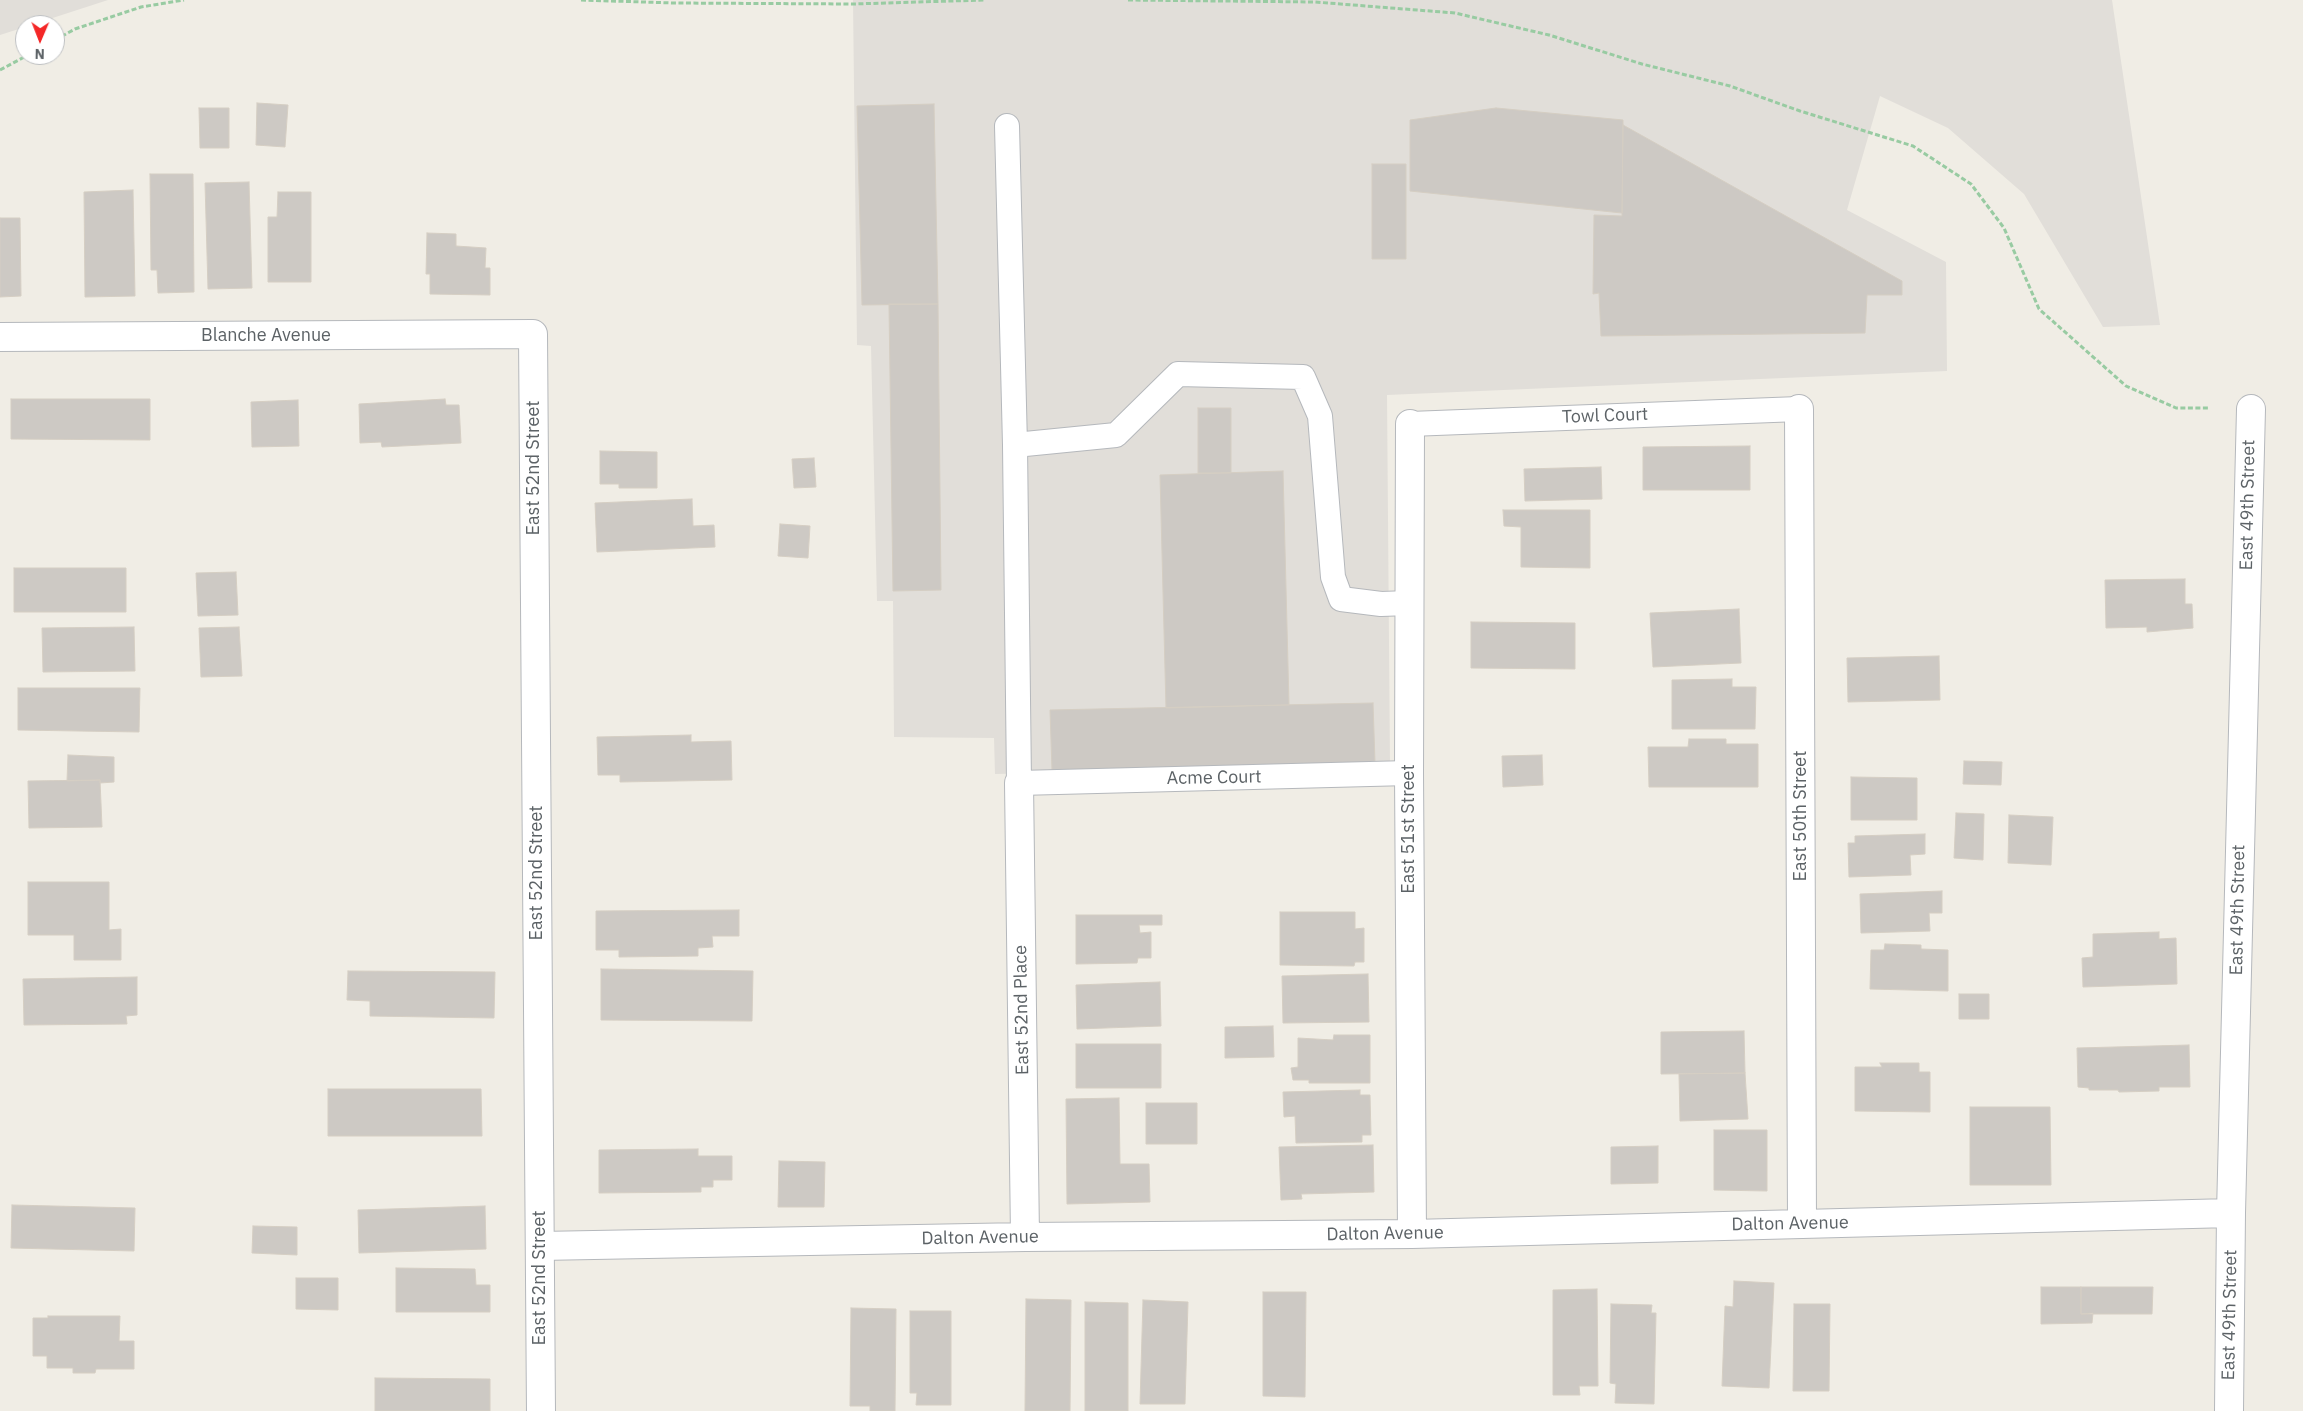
<!DOCTYPE html>
<style>
body{margin:0}
#map{position:relative;width:2303px;height:1411px;overflow:hidden;background:#f0ede5;font-family:"IBM Plex Sans",sans-serif}
canvas{display:block}
.north{position:absolute;left:15px;top:15px;width:50px;height:50px;box-sizing:border-box;background:#fff;border:1px solid #bec0c2;border-radius:50%;rotate:181deg;font-size:14px;font-weight:700;line-height:20px;text-align:center;color:#5c6266}
.north::after{content:'';display:block;margin:auto;width:18px;height:22px;background:#f42727;clip-path:polygon(50% 0,100% 100%,50% 72%,0 100%)}
</style>
<div id="map">
<canvas width="2303" height="1411"></canvas>
<div class="north">N</div>
</div>
<script>
const ctx = document.querySelector('canvas').getContext('2d');
ctx.lineJoin = 'round';
function fill(path, color) { ctx.fillStyle = color; ctx.fill(path, 'evenodd'); }
const shape = rows => new Path2D(rows.map(r => 'M' + r).join(''));
function trace(path, color, width, dash) { ctx.strokeStyle = color; ctx.lineWidth = width; ctx.lineCap = dash ? 'butt' : 'round'; ctx.setLineDash(dash || []); ctx.stroke(path); }
function drawText(font, color, halo, rows, align = 'center') {
  ctx.font = font + ' "IBM Plex Sans",sans-serif'; ctx.lineWidth = 4.5; ctx.setLineDash([]); ctx.textBaseline = 'middle'; ctx.strokeStyle = halo; ctx.fillStyle = color; for (const [text, x, y, turn = 0] of rows) {
    ctx.save(); ctx.translate(x, y); ctx.rotate((+turn || 0) * Math.PI / 180); ctx.textAlign = isNaN(turn) ? turn : align; if (halo) ctx.strokeText(text, 0, 0); ctx.fillText(text, 0, 0); ctx.restore();
  }
}
fill(shape([
 [0,0,108,0,31,25,25,25,25,27,0,35],
 [853,0,2112,0,2160,325,2103,327,2024,194,1948,128,1880,96,1847,210,1946,262,1947,371,1387,395,1390,766,995,774,994,738,894,737,893,601,877,601,871,346,857,345]
]), '#e1ded9');
const building = shape([
 [257,103,288,105,285,147,256,145,257,103],
 [934,104,938,304,862,305,857,106,934,104],
 [199,108,229,108,229,148,200,148,199,108],
 [1496,108,1623,120,1622,213,1410,191,1410,120,1496,108],
 [1623,125,1902,281,1902,295,1867,295,1865,333,1601,336,1599,293,1593,294,1594,215,1622,216,1623,125],
 [1372,164,1406,164,1406,259,1372,259,1372,164],
 [150,174,193,174,194,292,158,293,157,270,151,270,150,174],
 [249,182,252,288,208,289,205,183,249,182],
 [133,190,135,296,85,297,84,192,133,190],
 [278,192,311,192,311,282,268,282,268,217,277,217,278,192],
 [0,218,20,218,21,296,0,297,0,218],
 [427,233,456,234,456,246,486,248,485,268,490,268,490,295,430,294,430,274,426,274,427,233],
 [889,304,938,304,941,590,893,591,889,304],
 [11,399,150,399,150,440,11,439,11,399],
 [445,399,446,405,459,405,461,443,382,447,381,442,360,443,359,404,445,399],
 [298,400,299,446,252,447,251,402,298,400],
 [1198,408,1231,408,1231,473,1198,473,1198,408],
 [1750,446,1750,490,1643,490,1643,447,1750,446],
 [600,451,657,452,657,488,619,488,619,484,600,484,600,451],
 [814,458,816,487,794,488,792,459,814,458],
 [1601,467,1602,499,1525,501,1524,469,1601,467],
 [1283,471,1289,705,1166,708,1160,475,1283,471],
 [692,499,693,526,714,525,715,547,597,552,595,503,692,499],
 [1503,510,1590,510,1590,568,1521,567,1521,527,1504,526,1503,510],
 [780,524,810,526,808,558,778,556,780,524],
 [14,568,126,568,126,612,14,612,14,568],
 [236,572,238,615,198,616,196,573,236,572],
 [2185,579,2185,604,2192,604,2193,628,2147,632,2147,627,2106,628,2105,580,2185,579],
 [1739,609,1741,663,1653,667,1650,613,1739,609],
 [1471,622,1575,623,1575,669,1471,668,1471,622],
 [134,627,135,671,43,672,42,628,134,627],
 [239,627,242,676,201,677,199,628,239,627],
 [1939,656,1940,700,1848,702,1847,658,1939,656],
 [1732,679,1732,687,1756,687,1755,729,1672,729,1672,680,1732,679],
 [18,688,140,688,139,732,18,730,18,688],
 [1373,703,1375,763,1052,770,1050,710,1373,703],
 [691,735,691,742,731,741,732,780,620,782,620,775,598,775,597,737,691,735],
 [1689,739,1726,739,1726,744,1758,744,1758,787,1649,787,1648,747,1688,747,1689,739],
 [68,755,114,757,114,782,100,783,100,780,67,781,68,755],
 [1542,755,1543,785,1503,787,1502,756,1542,755],
 [1964,761,2002,762,2001,785,1963,784,1964,761],
 [1851,777,1917,778,1917,820,1851,820,1851,777],
 [100,780,102,827,29,828,28,781,100,780],
 [1956,813,1984,814,1983,860,1954,858,1956,813],
 [2009,815,2053,817,2051,865,2008,863,2009,815],
 [1925,834,1925,854,1910,855,1911,875,1849,877,1848,843,1855,843,1855,836,1925,834],
 [28,882,109,882,109,930,121,929,121,960,74,960,74,935,28,935,28,882],
 [1942,891,1942,913,1929,913,1930,931,1861,933,1860,894,1942,891],
 [739,910,739,936,712,936,713,947,698,948,698,956,619,957,619,950,596,950,596,911,739,910],
 [1280,912,1355,912,1355,929,1364,928,1364,962,1355,962,1354,966,1280,965,1280,912],
 [1076,915,1162,915,1162,925,1139,925,1140,933,1151,932,1151,958,1138,958,1137,963,1076,964,1076,915],
 [2159,932,2159,939,2176,938,2177,984,2083,987,2082,958,2093,957,2093,934,2159,932],
 [1885,944,1921,945,1921,949,1948,950,1948,991,1870,989,1871,950,1884,950,1885,944],
 [601,969,753,971,752,1021,601,1020,601,969],
 [348,971,495,972,494,1018,370,1016,370,1001,347,1000,348,971],
 [1368,974,1369,1022,1283,1023,1282,976,1368,974],
 [137,977,137,1015,126,1016,127,1024,24,1025,23,979,137,977],
 [1160,982,1161,1026,1077,1029,1076,985,1160,982],
 [1959,994,1989,994,1989,1019,1959,1019,1959,994],
 [1273,1026,1274,1057,1225,1058,1225,1027,1273,1026],
 [1744,1031,1745,1073,1661,1074,1661,1032,1744,1031],
 [1334,1035,1370,1035,1370,1083,1309,1083,1309,1080,1293,1080,1291,1068,1298,1067,1298,1038,1333,1040,1334,1035],
 [1076,1044,1161,1044,1161,1088,1076,1088,1076,1044],
 [2189,1045,2190,1087,2159,1087,2159,1091,2119,1092,2118,1090,2089,1090,2089,1088,2078,1087,2077,1048,2189,1045],
 [1880,1063,1919,1063,1919,1072,1930,1072,1930,1112,1855,1111,1855,1067,1882,1067,1880,1063],
 [1745,1073,1748,1119,1680,1121,1679,1074,1745,1073],
 [328,1089,481,1089,482,1136,328,1136,328,1089],
 [1360,1090,1360,1095,1370,1095,1371,1135,1362,1135,1362,1142,1296,1143,1295,1116,1284,1117,1283,1092,1360,1090],
 [1119,1098,1120,1164,1149,1164,1150,1202,1067,1204,1066,1099,1119,1098],
 [1146,1103,1197,1103,1197,1144,1146,1144,1146,1103],
 [1970,1107,2050,1107,2051,1185,1970,1185,1970,1107],
 [1714,1130,1767,1130,1767,1191,1714,1190,1714,1130],
 [1373,1145,1374,1192,1301,1194,1302,1199,1281,1200,1279,1147,1373,1145],
 [1658,1146,1658,1183,1611,1184,1611,1147,1658,1146],
 [698,1149,698,1156,732,1156,732,1180,713,1180,713,1187,701,1187,701,1192,599,1193,599,1150,698,1149],
 [779,1161,825,1162,824,1207,778,1207,779,1161],
 [12,1205,135,1208,134,1251,11,1248,12,1205],
 [485,1206,486,1249,359,1253,358,1210,485,1206],
 [253,1226,297,1227,297,1255,252,1253,253,1226],
 [396,1268,475,1269,476,1285,490,1285,490,1312,396,1312,396,1268],
 [296,1278,338,1278,338,1310,296,1309,296,1278],
 [1734,1281,1774,1283,1769,1388,1722,1386,1725,1306,1733,1307,1734,1281],
 [2041,1287,2081,1287,2081,1314,2093,1313,2092,1323,2041,1324,2041,1287],
 [2081,1287,2153,1287,2152,1314,2081,1314,2081,1287],
 [1597,1289,1598,1386,1579,1386,1580,1395,1553,1395,1553,1290,1597,1289],
 [1263,1292,1306,1292,1305,1397,1263,1396,1263,1292],
 [1026,1299,1071,1300,1070,1411,1025,1411,1026,1299],
 [1143,1300,1188,1302,1185,1404,1140,1404,1143,1300],
 [1085,1302,1128,1303,1128,1411,1085,1411,1085,1302],
 [1611,1304,1652,1305,1651,1313,1656,1313,1654,1404,1615,1403,1616,1384,1610,1383,1611,1304],
 [1794,1304,1830,1304,1829,1391,1793,1391,1794,1304],
 [851,1308,896,1309,895,1411,870,1411,870,1406,850,1406,851,1308],
 [910,1311,951,1311,951,1405,916,1405,917,1393,910,1393,910,1311],
 [48,1316,120,1316,119,1341,134,1341,134,1369,96,1369,95,1373,73,1373,73,1368,47,1368,47,1356,33,1356,33,1318,48,1318,48,1316],
 [375,1378,490,1379,490,1411,375,1411,375,1378]
]);
fill(building, '#cdc9c4');
trace(building, '#d5cec3', 1);
const service = shape([
 [1007,126,1015,445],
 [1410,424,1799,409],
 [1409,773,1019,783,1015,445,1116,435,1178,374,1303,377,1320,416,1333,577,1341,599,1381,604,1409,603]
]);
const minor = shape([
 [0,337,533,334,541,1411],
 [1799,409,1802,1224],
 [1410,424,1409,773,1412,1234],
 [1019,783,1025,1237],
 [540,1246,1025,1237,1412,1234,2231,1213],
 [2229,1411,2231,1213,2251,409]
]);
trace(service, '#b5b8bc', 26);
trace(minor, '#b5b8bc', 30);
trace(shape([
 [581,0,674,3,853,4,984,0],
 [1128,0,1315,2,1455,13,1549,35,1642,64,1730,86,1800,111,1913,146,1971,184,2004,228,2039,309,2126,386,2176,408,2209,408],
 [55,40,75,29,141,7,184,0],
 [0,70,28,55]
]), '#98cba2', 3, [5, 2.5]);
trace(service, '#fff', 24);
trace(minor, '#fff', 28);
drawText('18px', '#5c6266', '#fff', [
 ["Blanche Avenue",266,336],
 ["Towl Court",1605,416,-2],
 ["East 52nd Street",534,468,-90],
 ["East 49th Street",2248,505,-89],
 ["Acme Court",1214,778,-1],
 ["East 50th Street",1801,816,-90],
 ["East 51st Street",1409,829,-90],
 ["East 52nd Street",537,873,-90],
 ["East 49th Street",2238,910,-89],
 ["East 52nd Place",1022,1010,-91],
 ["Dalton Avenue",1790,1224,-1],
 ["Dalton Avenue",1385,1234,-1],
 ["Dalton Avenue",980,1238,-1],
 ["East 52nd Street",540,1278,-90],
 ["East 49th Street",2230,1315,-89]
]);
</script>
